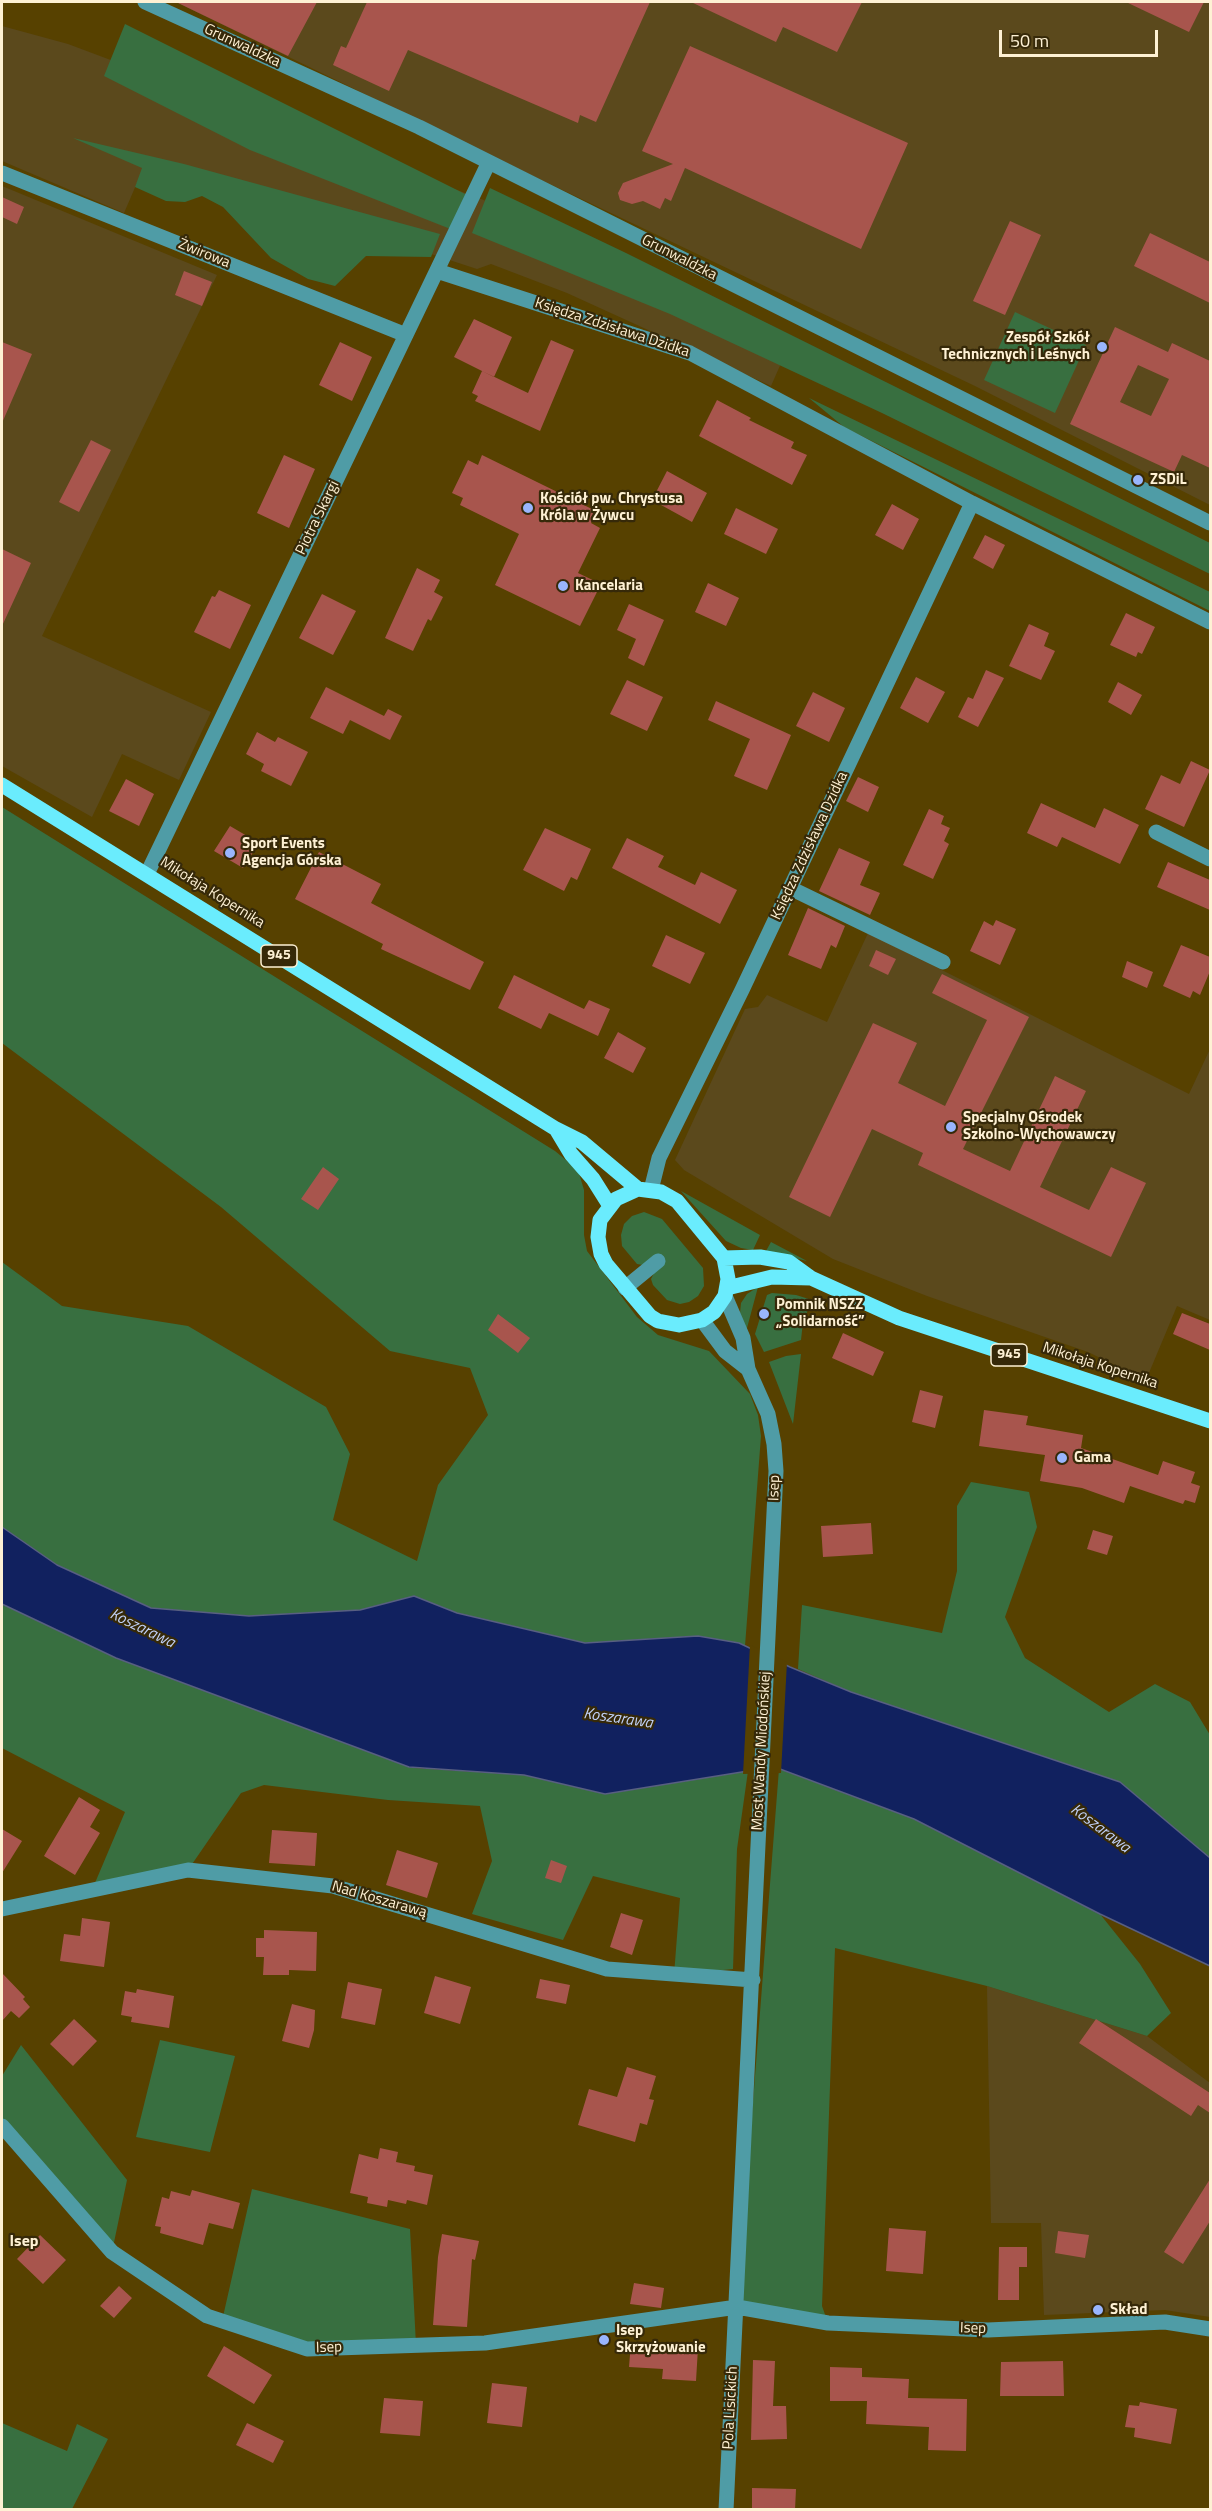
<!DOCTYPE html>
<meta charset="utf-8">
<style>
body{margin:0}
#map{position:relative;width:1212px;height:2511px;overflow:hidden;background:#574100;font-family:"Titillium Web",sans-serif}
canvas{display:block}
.frame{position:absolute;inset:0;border:3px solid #fef1d4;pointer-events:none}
.scale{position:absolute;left:999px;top:30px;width:159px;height:27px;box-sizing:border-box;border:3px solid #fef1d4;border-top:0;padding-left:8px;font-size:18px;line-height:21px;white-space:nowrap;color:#fef1d4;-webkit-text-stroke:4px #362909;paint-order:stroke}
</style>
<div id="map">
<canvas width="1212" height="2511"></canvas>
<div class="frame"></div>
<div class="scale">50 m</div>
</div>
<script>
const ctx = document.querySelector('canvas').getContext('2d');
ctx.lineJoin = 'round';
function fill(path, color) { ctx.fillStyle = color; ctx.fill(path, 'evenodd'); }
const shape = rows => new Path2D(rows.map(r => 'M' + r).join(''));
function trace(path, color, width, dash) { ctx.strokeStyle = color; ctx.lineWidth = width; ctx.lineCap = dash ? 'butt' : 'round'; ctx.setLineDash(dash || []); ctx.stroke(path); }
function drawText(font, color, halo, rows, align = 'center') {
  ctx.font = font + ' "Titillium Web",sans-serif'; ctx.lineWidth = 4.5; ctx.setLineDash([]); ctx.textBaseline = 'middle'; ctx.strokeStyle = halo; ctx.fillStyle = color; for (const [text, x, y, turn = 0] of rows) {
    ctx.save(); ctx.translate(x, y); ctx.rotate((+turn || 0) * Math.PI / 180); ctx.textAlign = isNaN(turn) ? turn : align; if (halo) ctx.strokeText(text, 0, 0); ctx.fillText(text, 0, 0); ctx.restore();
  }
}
fill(shape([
 [176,2,1210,2,1210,505,975,386,531,175],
 [2,26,68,44,497,205,790,343,771,386,567,293,491,264,477,269,278,204,143,169,124,213,2,161],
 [2,186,217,275,42,636,211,712,179,780,122,754,92,817,2,766],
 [868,933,1189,1094,1210,1049,1210,1320,1177,1306,1146,1380,1088,1352,927,1296,833,1259,684,1170,675,1160,745,1009,758,1007,767,995,827,1022],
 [987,1986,1147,2036,1210,2083,1210,2317,1165,2310,1044,2315,1041,2223,991,2223]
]), '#5b491c');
fill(shape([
 [125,24,469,196,453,230,250,150,104,76],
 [73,138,184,164,440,234,431,257,366,256,335,286,308,279,271,258,223,207,202,196,185,202,166,201,135,187,142,168],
 [490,188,626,253,1210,543,1210,574,882,413,670,314,472,233],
 [1015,312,1086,345,1055,413,984,380],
 [809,398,1210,592,1210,611,844,427],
 [2,807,555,1151,578,1170,584,1190,584,1235,587,1251,637,1317,658,1335,709,1351,750,1394,758,1415,761,1436,745,1646,698,1636,585,1643,457,1613,414,1597,360,1610,249,1616,151,1608,57,1565,2,1527,2,1262,62,1306,188,1326,326,1407,350,1454,333,1520,417,1561,438,1485,488,1415,470,1368,390,1351,221,1207,2,1043],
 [681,1191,760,1235,753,1250,741,1248,726,1241],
 [644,1212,662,1219,703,1268,704,1286,698,1296,689,1302,680,1304,667,1300,653,1285,651,1279,654,1273,643,1265,637,1264,622,1246,621,1235,624,1224,632,1216],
 [771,1242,807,1261,766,1251],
 [758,1287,747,1328,746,1328,740,1313,741,1303,747,1294],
 [772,1293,796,1295,812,1300,803,1322,801,1340,764,1352,755,1334,767,1295],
 [801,1354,793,1424,769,1362,786,1356],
 [971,1482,1029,1492,1037,1527,1005,1617,1025,1658,1109,1712,1155,1684,1190,1702,1210,1735,1210,1858,1120,1782,851,1692,798,1669,802,1605,942,1633,957,1571,957,1506],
 [2,1604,116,1658,414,1768,524,1775,605,1794,748,1771,737,1849,733,1969,674,1975,680,1898,593,1876,563,1940,472,1914,492,1861,480,1806,388,1800,264,1785,241,1793,188,1870,92,1890,125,1812,2,1748],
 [779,1769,914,1819,1100,1914,1140,1964,1171,2013,1147,2036,987,1986,835,1948,822,2306,828,2323,737,2307],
 [160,2040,235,2056,210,2152,136,2137],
 [21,2045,127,2180,112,2252,2,2126,2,2076],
 [252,2189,410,2229,416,2345,307,2349,222,2321],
 [2,2423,67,2451,77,2424,108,2439,72,2509,2,2509]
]), '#386f40');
const water = shape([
 [2,1527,57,1565,151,1608,249,1616,360,1610,414,1596,457,1613,585,1643,698,1636,739,1643,790,1667,851,1692,1120,1782,1210,1858,1210,1966,1100,1914,914,1819,780,1769,748,1771,605,1794,524,1775,409,1767,116,1658,2,1604,2,1527]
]);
fill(water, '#11215f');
trace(water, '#585f82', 1.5);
fill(shape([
 [750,1645,787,1662,781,1773,743,1774]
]), '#574100');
fill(shape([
 [176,2,317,2,288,56],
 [367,2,650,2,596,122,580,115,578,123,408,50,389,91,333,65,341,46,346,48],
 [691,2,862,2,837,52,783,27,776,42],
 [1126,2,1204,2,1189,32],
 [690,46,908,143,861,249,685,168,671,201,665,198,660,209,643,201,632,204,620,200,618,193,623,183,673,164,642,151],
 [2,197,24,207,17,224,2,217],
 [1010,221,1041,235,1005,315,973,301],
 [1150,233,1210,262,1210,303,1134,266],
 [184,271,212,282,202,306,175,295],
 [474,319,512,337,494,377,454,357],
 [1115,327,1168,352,1172,343,1210,361,1210,468,1182,455,1174,472,1070,424],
 [1138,365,1169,379,1151,416,1120,402],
 [551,340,574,350,540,431,475,401,478,396,472,393,482,371,528,393],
 [2,342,32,354,2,423],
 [340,342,372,357,352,401,319,385],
 [717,400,751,418,749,420,794,442,791,448,807,455,792,485,699,436],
 [91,440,111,450,79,512,59,502],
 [284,455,315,469,289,528,257,513],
 [482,455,596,511,591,523,600,528,578,573,601,584,580,626,495,585,519,534,460,505,463,498,452,493,468,460,478,465],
 [667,471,707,493,692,522,652,500],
 [892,504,919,519,903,550,875,535],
 [736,508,778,529,766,554,724,534],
 [985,535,1005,545,993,569,973,558],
 [2,549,31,563,2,626],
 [417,568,440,580,434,592,443,597,431,621,428,619,413,651,385,638],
 [708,583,739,598,726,626,695,612],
 [219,590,251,605,230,649,194,632,212,596,215,597],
 [322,594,356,611,333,655,299,638],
 [629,604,664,620,644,666,628,658,636,639,617,630],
 [1126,613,1155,627,1142,654,1138,652,1136,657,1110,645],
 [1029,624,1049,633,1044,646,1055,651,1041,680,1009,666],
 [986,670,1004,678,978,727,958,717,968,697,973,699],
 [916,677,945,692,928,723,900,708],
 [627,680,663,697,647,731,610,714],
 [1118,682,1142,695,1131,715,1108,702],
 [326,687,384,716,388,709,402,716,390,740,350,720,343,734,310,718],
 [813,692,845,708,829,742,796,726],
 [716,701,791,735,767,790,734,776,750,739,708,720],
 [257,732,275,742,278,737,308,752,291,786,261,771,264,764,246,754],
 [1191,761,1210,770,1184,827,1145,809,1161,775,1180,784],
 [858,777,879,787,868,812,846,801],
 [126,779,154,794,139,826,109,811],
 [1041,803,1095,828,1104,808,1139,825,1120,864,1062,837,1057,847,1027,833],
 [929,809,944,816,941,824,950,828,944,841,949,844,933,879,903,865],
 [230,826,259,843,243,868,214,851],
 [545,828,591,849,577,880,571,877,564,891,523,870],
 [627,838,664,856,658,867,695,885,701,872,737,890,720,924,612,868],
 [839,848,870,862,860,885,880,893,870,915,819,891],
 [319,852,381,884,371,903,484,962,470,990,381,949,383,944,295,899],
 [1168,862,1210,880,1210,910,1157,887],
 [808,908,845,926,836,948,831,945,821,969,788,955],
 [996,920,1016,929,1000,965,970,951,984,921,993,926],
 [666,935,705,953,690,984,652,966],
 [1181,945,1210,957,1210,971,1200,995,1193,991,1190,998,1163,986],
 [876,950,896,959,888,975,869,966],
 [1127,961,1153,972,1147,988,1122,977],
 [942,974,1029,1017,963,1149,1010,1171,1055,1076,1086,1091,1040,1187,1089,1210,1111,1167,1146,1183,1111,1257,918,1165,923,1153,872,1129,830,1217,789,1197,873,1023,917,1043,898,1083,945,1106,987,1020,932,993],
 [514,975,584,1009,589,1000,610,1009,598,1036,549,1013,541,1029,498,1008],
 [618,1032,646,1048,633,1073,604,1058],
 [323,1167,339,1179,318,1210,301,1199],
 [1182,1313,1210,1324,1210,1350,1173,1334],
 [498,1314,530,1338,518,1353,488,1330],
 [843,1333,884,1352,873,1376,832,1358],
 [920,1390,943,1396,935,1428,912,1422],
 [984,1410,1028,1416,1026,1425,1083,1435,1081,1448,1158,1475,1163,1461,1195,1472,1191,1483,1200,1486,1195,1503,1185,1500,1183,1504,1130,1486,1124,1503,1082,1488,1040,1481,1045,1455,979,1446],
 [871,1523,873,1554,823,1557,821,1526],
 [1093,1530,1113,1536,1107,1555,1087,1549],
 [79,1797,100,1810,90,1827,100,1833,75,1875,44,1856],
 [2,1829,22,1841,2,1873],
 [272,1830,317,1833,315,1866,269,1863],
 [397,1850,438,1863,427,1898,386,1885],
 [551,1860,567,1866,561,1883,545,1878],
 [621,1913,643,1920,632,1955,610,1947],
 [82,1918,110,1922,104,1967,60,1961,64,1934,80,1936],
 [264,1930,317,1932,316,1971,289,1970,289,1975,263,1975,264,1957,256,1957,256,1938,264,1938],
 [2,1973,25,1997,23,1999,30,2007,19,2018,11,2011,2,2021],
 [435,1976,471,1987,460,2024,424,2013],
 [540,1979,570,1985,566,2004,536,1998],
 [348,1982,382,1989,375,2025,341,2018],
 [137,1989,174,1996,169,2028,131,2022,132,2017,121,2015,125,1991,136,1993],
 [292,2004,315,2010,314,2030,309,2048,282,2041],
 [74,2019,97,2041,73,2066,50,2044],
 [1096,2019,1210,2093,1210,2113,1198,2105,1191,2116,1079,2043],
 [627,2067,656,2076,649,2099,654,2100,647,2125,640,2123,635,2142,578,2125,589,2089,617,2097],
 [380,2148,398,2152,396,2162,415,2166,414,2171,433,2175,427,2205,407,2200,406,2204,388,2200,387,2207,367,2203,368,2197,350,2193,359,2154,378,2159],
 [1210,2179,1210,2221,1183,2264,1164,2252],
 [192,2190,240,2203,233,2229,209,2223,203,2245,160,2233,161,2227,155,2226,162,2197,169,2199,171,2191,190,2196],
 [889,2228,926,2231,923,2274,886,2271],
 [1058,2231,1089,2235,1085,2258,1055,2253],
 [442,2234,479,2241,475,2260,472,2259,467,2327,433,2325,438,2257],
 [40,2235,66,2260,43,2284,17,2259],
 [999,2247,1027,2247,1027,2267,1019,2267,1019,2300,998,2300],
 [634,2283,664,2288,661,2308,630,2304],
 [119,2286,132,2298,114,2318,100,2306],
 [631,2342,698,2348,696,2381,662,2379,663,2369,629,2367],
 [224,2346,272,2375,254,2404,207,2376],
 [753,2360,775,2361,773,2406,786,2406,787,2439,751,2440],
 [1063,2361,1064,2396,1000,2396,1001,2362],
 [830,2367,862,2368,862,2377,909,2379,908,2398,967,2399,966,2451,928,2450,929,2427,866,2424,867,2401,830,2401],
 [492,2383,527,2387,522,2427,487,2423],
 [384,2398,423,2401,420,2436,380,2433],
 [1140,2402,1177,2409,1171,2444,1134,2437,1135,2428,1125,2427,1129,2405,1139,2406],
 [247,2423,284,2441,273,2463,236,2445],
 [752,2488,796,2489,795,2510,752,2510]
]), '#a8554d');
trace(shape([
 [145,2,419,127,1210,523],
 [2,173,406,335],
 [437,271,690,353,972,503,1210,622],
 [1156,832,1210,859],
 [147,874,489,162],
 [790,888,943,962],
 [651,1190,659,1158,742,990,972,503],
 [625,1288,658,1261],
 [725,1296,743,1338,748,1369,768,1414,774,1444,776,1471,726,2510],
 [702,1320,725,1351,748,1369],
 [2,1909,188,1870,333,1886,607,1969,753,1980],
 [2,2126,112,2252,207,2316,307,2349,485,2343,737,2307,828,2323,988,2330,1165,2322,1210,2329]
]), '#4f9ca6', 15);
trace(shape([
 [2,785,556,1129,582,1142,638,1189],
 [556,1129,571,1154,593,1179,610,1206],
 [638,1189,661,1192,677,1201,724,1258,728,1279,725,1296,714,1312,702,1320,679,1325,658,1321,650,1316,606,1264,601,1254,598,1237,600,1220,616,1199,638,1189],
 [724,1258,760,1257,789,1262,811,1278,899,1318,1210,1421],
 [727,1288,772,1277,811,1278]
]), '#6aecfd', 15);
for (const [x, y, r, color] of [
 [1102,347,6,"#99b5fd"],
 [1138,480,6,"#99b5fd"],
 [528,508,6,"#99b5fd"],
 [563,586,6,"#99b5fd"],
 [230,853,6,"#99b5fd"],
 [951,1127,6,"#99b5fd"],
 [764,1314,6,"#99b5fd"],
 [1062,1458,6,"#99b5fd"],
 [1098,2310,6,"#99b5fd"],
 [604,2340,6,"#99b5fd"]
]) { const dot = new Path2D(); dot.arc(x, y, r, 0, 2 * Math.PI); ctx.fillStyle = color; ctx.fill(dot); trace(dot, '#362909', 2); }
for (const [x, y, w] of [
 [279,956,36],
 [1009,1355,36]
]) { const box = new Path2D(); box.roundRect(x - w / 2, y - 11, w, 22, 4.5); ctx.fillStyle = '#362909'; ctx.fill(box); trace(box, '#fef1d4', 1.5); }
drawText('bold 14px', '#fef1d4', null, [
 ["945",279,956],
 ["945",1009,1355]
]);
drawText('15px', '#fef1d4', '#362909', [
 ["Grunwaldzka",242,46,25],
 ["Żwirowa",204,254,22],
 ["Grunwaldzka",679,258,27],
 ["Księdza Zdzisława Dzidka",612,328,18],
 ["Piotra Skargi",318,518,-64],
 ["Księdza Zdzisława Dzidka",810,846,-65],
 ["Mikołaja Kopernika",212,893,32],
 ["Mikołaja Kopernika",1100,1366,18],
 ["Isep",775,1488,-88],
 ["Most Wandy Miodońskiej",762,1751,-87],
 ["Nad Koszarawą",379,1900,16],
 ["Isep",973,2329,2],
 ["Isep",329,2348,-2],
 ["Pola Lisickich",731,2408,-87]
]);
drawText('bold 15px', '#fef1d4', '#362909', [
 ["Zespół Szkół",1090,338,"right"],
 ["Technicznych i Leśnych",1090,355,"right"],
 ["ZSDiL",1150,480],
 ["Kościół pw. Chrystusa",540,499],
 ["Króla w Żywcu",540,516],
 ["Kancelaria",575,586],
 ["Sport Events",242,844],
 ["Agencja Górska",242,861],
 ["Specjalny Ośrodek",963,1118],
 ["Szkolno-Wychowawczy",963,1135],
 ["Pomnik NSZZ",776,1305],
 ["„Solidarność”",776,1322],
 ["Gama",1074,1458],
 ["Skład",1110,2310],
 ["Isep",616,2331],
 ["Skrzyżowanie",616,2348]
], 'left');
drawText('italic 16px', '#c1d1f8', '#362909', [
 ["Koszarawa",142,1629,26],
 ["Koszarawa",618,1719,8],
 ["Koszarawa",1100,1829,37]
]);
drawText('bold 16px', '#fef1d4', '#362909', [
 ["Isep",24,2242]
]);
</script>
